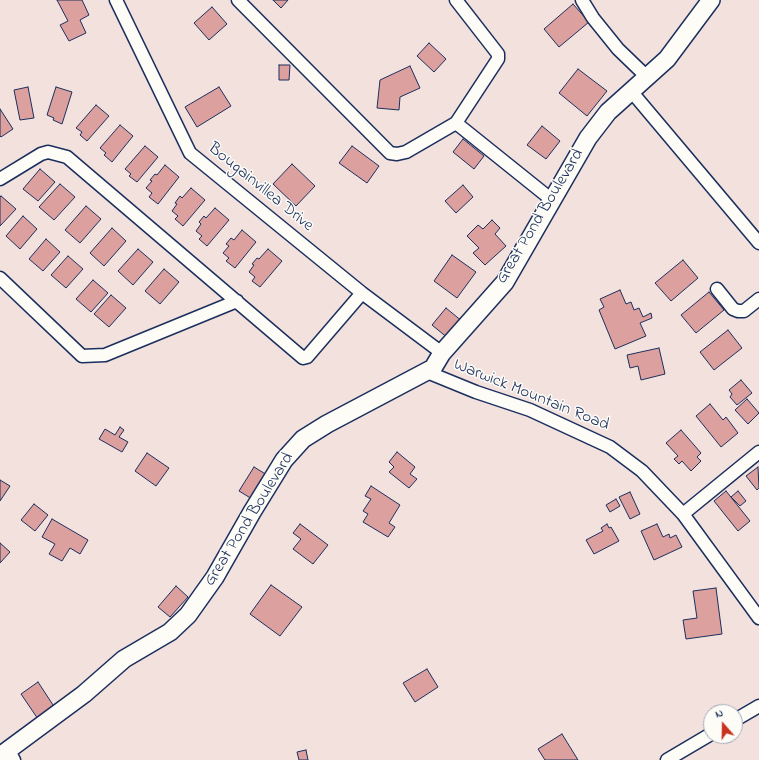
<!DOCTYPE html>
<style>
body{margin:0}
#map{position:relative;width:759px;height:760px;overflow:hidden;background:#f3e1dd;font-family:"Indie Flower",sans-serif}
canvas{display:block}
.north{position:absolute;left:703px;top:704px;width:40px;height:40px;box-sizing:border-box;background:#fdfcf7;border:1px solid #a3aaba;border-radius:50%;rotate:340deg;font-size:11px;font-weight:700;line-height:16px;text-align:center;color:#1b2f5e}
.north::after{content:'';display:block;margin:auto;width:14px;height:18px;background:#c8321e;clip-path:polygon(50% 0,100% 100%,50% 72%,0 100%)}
</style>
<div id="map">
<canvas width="759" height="760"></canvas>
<div class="north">N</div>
</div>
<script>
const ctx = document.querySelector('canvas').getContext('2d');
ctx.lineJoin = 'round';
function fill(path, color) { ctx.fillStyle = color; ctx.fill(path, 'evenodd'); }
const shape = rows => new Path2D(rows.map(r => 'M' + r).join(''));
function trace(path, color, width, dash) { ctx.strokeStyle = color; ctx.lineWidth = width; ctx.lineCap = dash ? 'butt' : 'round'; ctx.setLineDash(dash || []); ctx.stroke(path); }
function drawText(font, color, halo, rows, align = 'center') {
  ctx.font = font + ' "Indie Flower",sans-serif'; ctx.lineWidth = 3; ctx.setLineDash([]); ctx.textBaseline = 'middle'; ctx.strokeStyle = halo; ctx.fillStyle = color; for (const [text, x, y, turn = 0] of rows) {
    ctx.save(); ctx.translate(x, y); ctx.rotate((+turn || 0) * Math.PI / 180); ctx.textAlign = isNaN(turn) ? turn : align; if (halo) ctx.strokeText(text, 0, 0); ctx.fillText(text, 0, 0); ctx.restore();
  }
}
const building = shape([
 [57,0,82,0,89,15,80,20,86,33,69,41,60,25,68,21,57,0],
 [273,0,288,0,281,8,273,0],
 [573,4,589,22,559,47,544,29,573,4],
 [212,7,227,24,209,40,194,23,212,7],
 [429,43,446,59,434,72,417,56,429,43],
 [279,65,290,65,289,80,279,80,279,65],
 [410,66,420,88,400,97,399,110,377,108,380,80,410,66],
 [578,69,607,91,587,116,559,93,578,69],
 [28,87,34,118,20,120,14,90,28,87],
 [56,87,72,92,62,124,53,120,54,118,47,115,56,87],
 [219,87,231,106,197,127,185,107,219,87],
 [96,105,109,116,87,141,80,135,82,132,76,128,96,105],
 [0,109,13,129,1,137,0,136,0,109],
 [120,125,133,136,112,162,104,155,106,153,100,148,120,125],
 [542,126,560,141,546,159,527,145,542,126],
 [463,139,484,156,474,169,453,152,463,139],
 [145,146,158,157,137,182,129,176,131,174,125,169,145,146],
 [352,146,379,166,367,183,339,163,352,146],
 [292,164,315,186,296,206,273,184,292,164],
 [165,165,179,177,158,204,149,197,152,193,146,188,152,181,150,180,155,174,157,175,165,165],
 [40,169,55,182,38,201,23,189,40,169],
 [60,184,75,197,54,220,39,207,60,184],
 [463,185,473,197,456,213,445,201,463,185],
 [191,188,205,200,183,226,175,219,178,216,172,211,177,204,175,203,180,196,182,198,191,188],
 [1,196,16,209,0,226,0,197,1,196],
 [86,206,101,219,80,243,65,230,86,206],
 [215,208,229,220,207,246,199,239,202,236,196,231,201,224,199,222,204,216,206,218,215,208],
 [23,216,37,229,20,249,6,236,23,216],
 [492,220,500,228,495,234,506,246,485,265,473,253,479,248,467,236,478,225,483,229,492,220],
 [112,228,126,241,104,266,90,253,112,228],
 [242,230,256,242,235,268,226,261,229,258,223,253,229,246,226,244,231,238,234,240,242,230],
 [46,239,60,252,43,271,29,259,46,239],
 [138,249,153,262,133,285,118,271,138,249],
 [268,249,282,261,260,287,252,281,255,277,249,272,254,265,252,264,257,258,259,259,268,249],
 [452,255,476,272,457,298,434,281,452,255],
 [68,256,83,269,66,288,51,275,68,256],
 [683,260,698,278,671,301,655,283,683,260],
 [164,269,179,282,160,304,145,291,164,269],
 [93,280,108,293,91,312,76,299,93,280],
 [620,290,626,304,631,302,634,310,639,308,643,317,651,313,652,318,640,323,646,336,615,349,599,310,604,307,600,299,620,290],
 [709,292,724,310,696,333,681,315,709,292],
 [111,295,126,308,109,327,94,314,111,295],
 [446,308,463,322,449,339,432,325,446,308],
 [728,330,742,348,714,370,700,352,728,330],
 [659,348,665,374,641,380,638,366,630,368,627,355,659,348],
 [741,380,752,393,737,405,730,397,732,394,729,390,741,380],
 [747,399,759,413,748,424,735,410,747,399],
 [710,404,723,420,726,417,738,433,721,447,696,416,710,404],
 [120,427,124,430,119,437,128,442,122,452,99,439,105,429,115,435,120,427],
 [681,430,701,453,697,457,701,461,691,471,682,461,679,464,674,459,678,456,666,443,681,430],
 [397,452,415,467,410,474,417,479,409,488,389,472,394,467,389,462,397,452],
 [147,453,169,468,156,486,135,471,147,453],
 [254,467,272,478,257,502,239,491,254,467],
 [758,467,759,488,757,490,746,476,758,467],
 [0,480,10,486,0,501,0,480],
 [371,486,400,505,389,523,395,527,388,537,363,522,368,514,363,511,371,499,365,496,371,486],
 [726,491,750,521,738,531,714,501,726,491],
 [738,491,746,501,740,506,731,497,738,491],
 [630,492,640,514,630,519,619,497,630,492],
 [616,499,620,506,610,512,606,505,616,499],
 [34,504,48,515,35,531,21,520,34,504],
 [52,519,88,540,80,554,70,548,62,561,49,554,55,544,42,537,52,519],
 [300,524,328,545,313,564,293,549,301,539,293,533,300,524],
 [607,524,609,528,611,527,619,541,594,554,586,540,603,531,601,528,607,524],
 [657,524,663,537,669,534,670,538,676,535,682,547,654,560,641,531,657,524],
 [0,543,10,552,0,563,0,543],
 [271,585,302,607,280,636,250,614,271,585],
 [176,586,188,597,170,617,158,607,176,586],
 [716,588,722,634,686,639,683,620,697,618,693,591,716,588],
 [427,669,438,687,415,702,403,683,427,669],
 [38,682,55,708,38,719,21,694,38,682],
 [562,734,578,760,545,760,538,749,562,734],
 [306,750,308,760,299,760,297,752,306,750]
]);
fill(building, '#dca19f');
trace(building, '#1b2f5e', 1);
const street = shape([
 [116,0,190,153,362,293,442,353],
 [238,0,390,153,397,154,406,152,456,123],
 [456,0,498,54,498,59,456,123,552,200],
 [582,0,593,18,618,49,647,77],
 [631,91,759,243],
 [0,179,41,154,48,152,67,157,303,358,307,357,362,293],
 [0,278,82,356,105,355,237,301],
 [717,289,733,309,738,311,744,311,759,299],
 [427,372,476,392,530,410,610,447,642,471,683,514,759,618],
 [683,514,759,452],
 [735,720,759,706],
 [8,749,14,760],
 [667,760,711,734]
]);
const secondary = shape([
 [0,756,84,694,124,659,170,632,188,615,215,577,252,512,284,460,303,439,327,424,433,368,442,353,505,282,588,138,608,112,667,59,711,0]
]);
trace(street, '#1b2f5e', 15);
trace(secondary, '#1b2f5e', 20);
trace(street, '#fdfcf7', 12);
trace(secondary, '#fdfcf7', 17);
drawText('17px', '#1b2f5e', '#fdfcf7', [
 ["Bougainvillea Drive",260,188,39],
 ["Great Pond Boulevard",541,217,-59],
 ["Warwick Mountain Road",531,396,22],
 ["Great Pond Boulevard",250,520,-58]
]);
</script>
